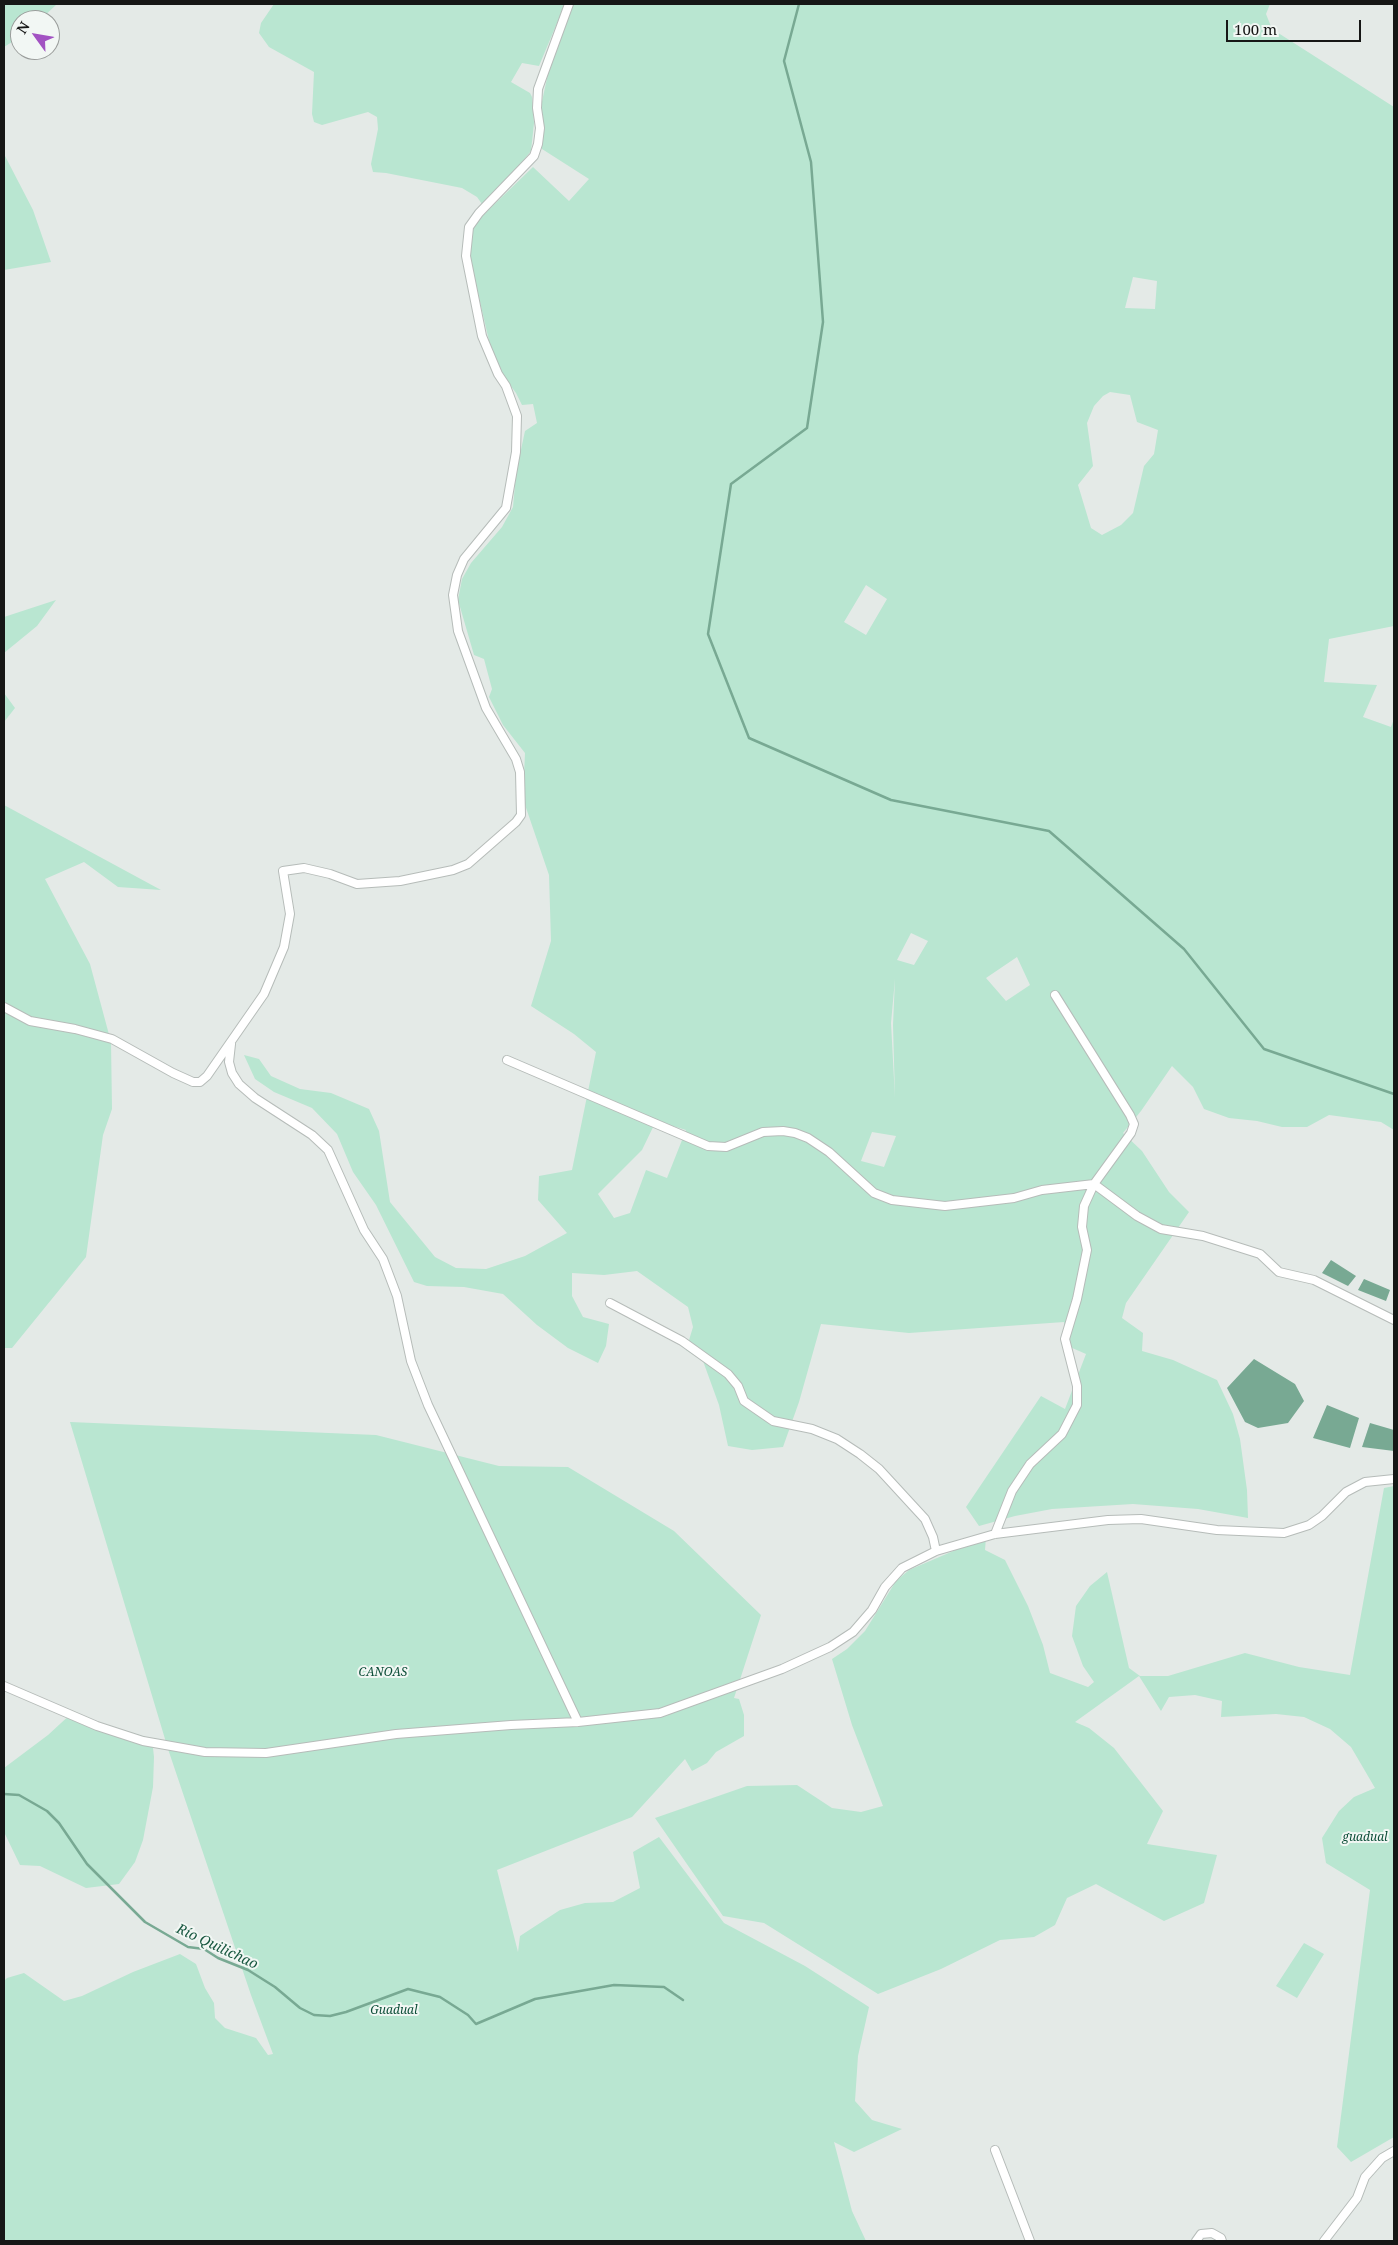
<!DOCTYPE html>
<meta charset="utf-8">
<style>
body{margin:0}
#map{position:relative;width:1398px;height:2245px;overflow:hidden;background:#e4eae7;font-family:"Noto Serif",serif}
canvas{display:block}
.frame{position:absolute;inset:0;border:5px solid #161716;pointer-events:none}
.north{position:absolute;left:10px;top:10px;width:50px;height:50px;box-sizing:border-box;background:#f2f7f4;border:1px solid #9a9d9b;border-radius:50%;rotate:302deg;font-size:14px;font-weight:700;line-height:20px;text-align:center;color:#161716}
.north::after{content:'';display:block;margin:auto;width:18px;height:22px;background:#a252c2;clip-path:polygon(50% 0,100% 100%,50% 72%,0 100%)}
.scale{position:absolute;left:1226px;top:20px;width:135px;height:22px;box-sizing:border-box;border:2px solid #161716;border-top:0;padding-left:6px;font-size:15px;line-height:18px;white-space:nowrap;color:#161716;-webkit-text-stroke:4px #f2f7f4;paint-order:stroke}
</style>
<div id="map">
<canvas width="1398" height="2245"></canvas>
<div class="frame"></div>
<div class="north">N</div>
<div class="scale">100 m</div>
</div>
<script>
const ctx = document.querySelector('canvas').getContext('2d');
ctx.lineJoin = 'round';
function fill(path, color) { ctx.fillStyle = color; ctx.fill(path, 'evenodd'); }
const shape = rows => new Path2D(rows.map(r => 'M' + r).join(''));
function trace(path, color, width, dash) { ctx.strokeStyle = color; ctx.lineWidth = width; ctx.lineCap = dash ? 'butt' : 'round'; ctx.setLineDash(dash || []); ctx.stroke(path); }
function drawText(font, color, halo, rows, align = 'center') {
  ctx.font = font + ' "Noto Serif",serif'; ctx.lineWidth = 4; ctx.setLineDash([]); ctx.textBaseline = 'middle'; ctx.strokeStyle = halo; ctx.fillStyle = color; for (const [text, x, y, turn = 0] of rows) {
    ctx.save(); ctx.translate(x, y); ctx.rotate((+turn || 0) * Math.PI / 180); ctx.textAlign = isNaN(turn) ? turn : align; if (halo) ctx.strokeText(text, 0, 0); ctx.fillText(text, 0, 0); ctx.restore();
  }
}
fill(shape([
 [4,4,57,4,40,20,20,20,20,37,4,47],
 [274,4,565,4,539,66,522,63,511,82,530,93,532,97,534,123,531,151,498,192,482,204,477,197,462,188,386,173,373,172,371,164,378,129,377,117,368,112,322,125,314,122,312,114,314,72,269,47,259,33,261,23],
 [573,4,1270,4,1266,14,1272,29,1394,107,1394,626,1329,639,1324,682,1377,685,1363,717,1391,727,1394,719,1394,1130,1381,1122,1329,1115,1307,1127,1282,1127,1257,1121,1229,1118,1204,1109,1193,1087,1172,1066,1141,1111,1123,1133,1142,1151,1169,1192,1189,1212,1126,1303,1122,1318,1143,1333,1142,1351,1173,1360,1217,1380,1233,1414,1240,1439,1247,1490,1248,1518,1198,1509,1133,1504,1052,1509,1015,1516,979,1526,966,1507,1041,1396,1065,1409,1086,1354,1063,1344,1065,1339,1064,1322,909,1333,821,1324,799,1402,783,1447,752,1450,728,1446,719,1405,703,1361,686,1350,693,1327,688,1307,637,1271,604,1275,572,1273,572,1296,583,1317,609,1324,606,1346,598,1363,568,1348,537,1325,503,1294,464,1287,427,1286,414,1282,376,1205,353,1172,337,1134,312,1108,274,1092,255,1079,244,1055,259,1059,271,1076,300,1089,331,1093,369,1109,379,1131,390,1202,435,1257,456,1268,486,1269,525,1256,567,1233,538,1200,539,1176,572,1170,596,1052,574,1034,531,1006,551,941,549,875,523,799,525,753,503,725,489,697,492,689,484,659,474,655,458,600,462,579,471,563,502,527,513,507,516,473,525,431,537,423,533,404,522,405,516,393,499,370,490,345,470,259,469,237,478,220,533,167,569,201,589,179,542,149,541,106,551,60],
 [1133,277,1157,281,1155,309,1125,308],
 [1110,392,1130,395,1137,422,1158,430,1154,454,1144,466,1133,513,1121,525,1102,535,1091,528,1078,485,1093,466,1087,423,1094,406,1103,396],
 [866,585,887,599,866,635,844,622],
 [911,933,928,941,914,965,897,960],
 [1017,957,1030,985,1006,1001,986,978],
 [895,979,893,1025,895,1098,891,1023],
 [656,1121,686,1130,667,1178,646,1170,630,1213,614,1218,598,1194,642,1150],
 [872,1132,896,1136,884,1167,861,1161],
 [4,154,33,210,51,262,4,270],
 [56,600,37,626,4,653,4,617],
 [4,693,15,708,4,722],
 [4,805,161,890,118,887,84,862,45,879,90,964,111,1042,112,1109,103,1135,86,1257,12,1348,4,1348],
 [70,1422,376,1435,499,1466,568,1467,674,1531,761,1615,734,1698,739,1699,744,1715,744,1736,716,1752,707,1763,692,1771,685,1759,632,1817,497,1870,518,1952,520,1936,560,1910,585,1903,613,1902,640,1888,633,1852,659,1837,724,1923,805,1966,869,2007,858,2056,855,2101,872,2120,902,2129,854,2152,834,2142,852,2211,866,2241,4,2241,4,1981,7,1978,24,1973,64,2001,82,1996,133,1972,180,1954,196,1964,205,1988,214,2003,215,2018,225,2028,256,2038,268,2055,273,2054,251,1995,168,1749],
 [1394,1486,1394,2137,1351,2162,1337,2147,1370,1890,1326,1863,1322,1838,1339,1811,1354,1797,1375,1788,1351,1747,1330,1729,1304,1717,1276,1714,1221,1717,1222,1701,1195,1695,1169,1697,1161,1711,1139,1676,1075,1722,1089,1728,1114,1748,1163,1811,1147,1844,1217,1855,1204,1903,1164,1921,1096,1884,1067,1898,1055,1925,1034,1937,1000,1940,941,1969,878,1994,764,1923,723,1916,655,1818,747,1786,797,1785,832,1808,861,1812,883,1806,852,1725,832,1659,847,1649,865,1631,896,1581,909,1570,986,1537,985,1550,1005,1560,1028,1606,1043,1645,1050,1673,1088,1687,1094,1682,1083,1666,1072,1636,1076,1606,1090,1586,1107,1572,1129,1668,1140,1676,1168,1676,1245,1653,1299,1667,1350,1675,1384,1488],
 [73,1712,98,1722,152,1739,154,1757,153,1787,143,1840,135,1862,119,1884,86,1888,40,1866,20,1865,4,1832,4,1768,48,1735],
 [1304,1943,1324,1954,1297,1998,1276,1986]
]), '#b9e6d1');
fill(shape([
 [1331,1260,1356,1276,1348,1286,1322,1273],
 [1364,1279,1390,1290,1386,1301,1358,1290],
 [1254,1359,1295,1384,1304,1401,1288,1423,1258,1428,1245,1422,1227,1388],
 [1327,1405,1359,1418,1350,1448,1313,1438],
 [1370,1423,1394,1430,1394,1451,1362,1447]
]), '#78a993');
trace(shape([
 [799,4,784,61,811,162,823,322,807,428,731,484,708,634,749,738,891,800,1049,831,1184,949,1264,1049,1394,1094],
 [4,1794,19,1795,47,1811,59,1823,87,1864,145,1922,188,1947,204,1949,218,1958,248,1970,275,1987,300,2008,314,2015,330,2016,346,2012,408,1989,440,1997,468,2015,476,2024,535,1999,614,1985,664,1987,683,2000]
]), '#78a993', 2.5);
const minor = shape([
 [4,1007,30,1021,75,1029,112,1039,173,1073,193,1082,200,1082,207,1076,264,994,284,947,290,914,283,871,304,868,330,874,357,884,400,881,453,870,468,864,516,822,521,815,520,772,516,759,486,708,458,631,453,595,457,575,464,559,506,508,516,452,517,416,506,386,498,374,482,336,466,256,469,227,479,213,534,156,538,144,540,128,537,108,538,89,569,4],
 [231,1044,229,1062,232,1073,239,1084,255,1098,312,1135,328,1150,364,1230,383,1259,397,1296,411,1361,428,1405,578,1722],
 [507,1060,708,1146,726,1147,763,1132,783,1131,795,1133,808,1138,829,1152,874,1193,892,1200,945,1206,1014,1198,1042,1190,1094,1184,1137,1216,1161,1229,1203,1236,1260,1254,1279,1272,1314,1280,1394,1320],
 [610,1303,682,1341,728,1374,738,1386,744,1401,773,1421,812,1429,837,1439,860,1454,879,1469,925,1519,933,1537,936,1551],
 [995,1534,1012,1491,1030,1464,1062,1434,1077,1405,1077,1386,1065,1339,1077,1299,1087,1250,1082,1227,1084,1206,1094,1184,1131,1133,1134,1124,1130,1115,1055,995],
 [4,1686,97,1726,143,1741,205,1752,266,1753,396,1734,511,1725,578,1722,660,1713,782,1669,830,1647,853,1632,872,1610,885,1587,902,1568,936,1551,995,1534,1108,1520,1141,1519,1217,1530,1284,1533,1309,1525,1322,1516,1346,1492,1365,1482,1394,1479],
 [995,2150,1030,2241],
 [1196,2241,1201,2234,1212,2233,1221,2238,1222,2241],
 [1324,2241,1357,2198,1365,2177,1382,2158,1394,2151]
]);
trace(minor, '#b6bcb9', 10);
trace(minor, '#fff', 8);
drawText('italic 12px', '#0c4e38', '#f2f7f4', [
 ["CANOAS",383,1673],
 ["guadual",1365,1838],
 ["Guadual",394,2011]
]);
drawText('italic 14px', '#185740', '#f2f7f4', [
 ["Río Quilichao",217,1947,25]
]);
</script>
